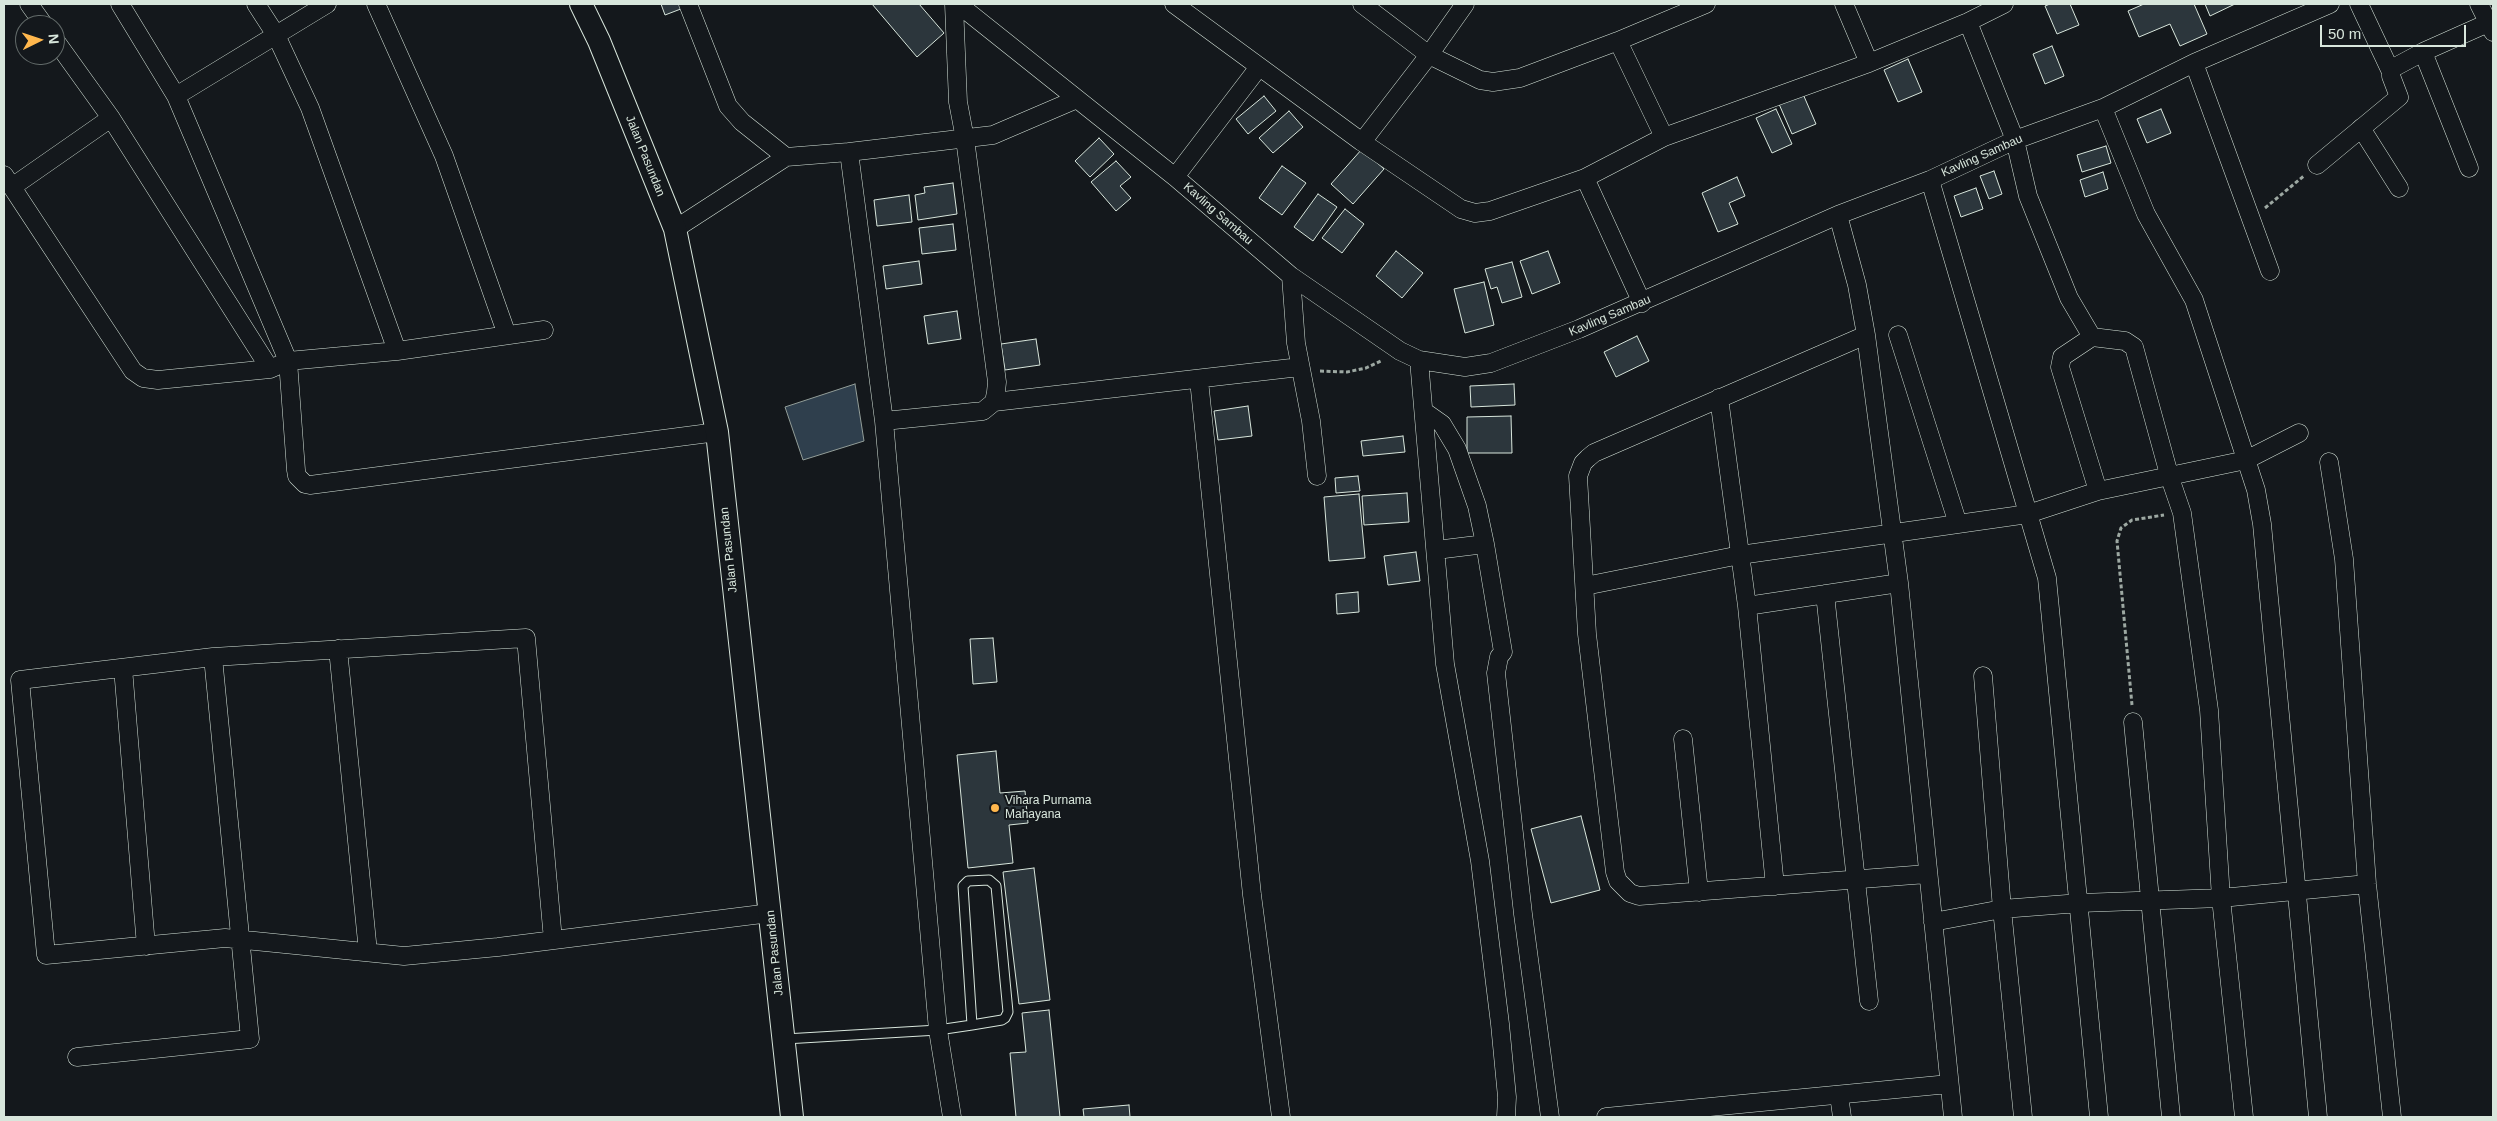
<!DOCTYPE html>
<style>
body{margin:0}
#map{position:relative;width:2497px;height:1121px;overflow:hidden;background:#14181c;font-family:Arial,sans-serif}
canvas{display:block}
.frame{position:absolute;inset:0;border:5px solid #d8e6dc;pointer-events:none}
.north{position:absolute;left:15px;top:15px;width:50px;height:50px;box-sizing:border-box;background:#14181c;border:1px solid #626a69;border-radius:50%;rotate:86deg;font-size:14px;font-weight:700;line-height:20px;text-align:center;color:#d8e6dc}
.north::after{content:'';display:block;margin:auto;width:18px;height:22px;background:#ffb74d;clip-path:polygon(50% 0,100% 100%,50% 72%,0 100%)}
.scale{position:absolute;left:2320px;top:25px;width:146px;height:22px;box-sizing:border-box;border:2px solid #d8e6dc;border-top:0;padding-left:6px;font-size:15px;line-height:18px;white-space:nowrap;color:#d8e6dc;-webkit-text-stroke:4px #14181c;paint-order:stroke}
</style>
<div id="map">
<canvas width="2497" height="1121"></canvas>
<div class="frame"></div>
<div class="north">N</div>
<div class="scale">50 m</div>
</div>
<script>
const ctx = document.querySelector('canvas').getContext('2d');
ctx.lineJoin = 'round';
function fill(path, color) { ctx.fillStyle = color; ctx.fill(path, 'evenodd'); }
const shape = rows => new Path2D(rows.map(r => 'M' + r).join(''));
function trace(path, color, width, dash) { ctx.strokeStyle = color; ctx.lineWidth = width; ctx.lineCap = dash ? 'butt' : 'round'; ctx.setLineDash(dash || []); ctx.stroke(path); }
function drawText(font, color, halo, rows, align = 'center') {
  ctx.font = font + ' Arial,sans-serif'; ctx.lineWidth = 4; ctx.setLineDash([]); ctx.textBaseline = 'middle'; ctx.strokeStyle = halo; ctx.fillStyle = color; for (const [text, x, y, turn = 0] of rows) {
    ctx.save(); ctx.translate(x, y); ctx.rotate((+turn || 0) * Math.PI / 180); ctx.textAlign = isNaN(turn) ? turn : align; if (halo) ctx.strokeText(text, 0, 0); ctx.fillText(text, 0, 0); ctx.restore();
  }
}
const water = shape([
 [855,384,864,441,803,460,785,407,855,384]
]);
fill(water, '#2f3f4d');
trace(water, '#939e99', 1);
const building = shape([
 [661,4,685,4,686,7,665,15,661,4],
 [872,4,919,4,944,33,917,57,872,4],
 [2050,4,2070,4,2079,25,2057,34,2045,6,2050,4],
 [2144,4,2194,4,2207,34,2180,46,2170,24,2139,37,2128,11,2144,4],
 [2205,4,2235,4,2210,16,2205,4],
 [2052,46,2064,76,2045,84,2033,54,2052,46],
 [1908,59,1922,92,1898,102,1884,70,1908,59],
 [1803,94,1816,124,1792,134,1779,104,1803,94],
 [1264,96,1276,111,1248,134,1236,119,1264,96],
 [1776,109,1792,144,1772,153,1756,118,1776,109],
 [2161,109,2171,133,2147,143,2137,119,2161,109],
 [1289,111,1303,127,1273,153,1259,138,1289,111],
 [1099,138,1114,154,1090,177,1075,161,1099,138],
 [2106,146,2111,163,2082,172,2077,155,2106,146],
 [1362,149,1384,169,1353,204,1331,184,1362,149],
 [1116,161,1131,177,1120,186,1131,198,1116,211,1091,182,1116,161],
 [1282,166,1306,183,1282,215,1259,198,1282,166],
 [1994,171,2002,194,1989,199,1980,176,1994,171],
 [2103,172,2108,189,2085,197,2080,180,2103,172],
 [1737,177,1745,196,1729,203,1738,224,1718,232,1702,193,1737,177],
 [953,183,957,214,918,220,915,195,925,193,924,187,953,183],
 [1976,188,1983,209,1961,217,1954,196,1976,188],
 [1318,194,1337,207,1313,241,1294,227,1318,194],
 [909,195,912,222,877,226,874,200,909,195],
 [1345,209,1364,224,1342,253,1322,238,1345,209],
 [953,224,956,250,922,254,919,228,953,224],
 [1396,251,1423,273,1402,298,1376,276,1396,251],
 [1548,251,1560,283,1532,294,1520,261,1548,251],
 [919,261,922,284,886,289,883,266,919,261],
 [1512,262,1522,297,1502,303,1497,287,1491,289,1485,269,1512,262],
 [1484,282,1494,325,1465,333,1454,289,1484,282],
 [957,311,961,339,928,344,924,316,957,311],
 [1637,336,1649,361,1616,377,1604,352,1637,336],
 [1036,339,1040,365,1005,370,1001,344,1036,339],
 [1514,384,1515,405,1471,407,1470,386,1514,384],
 [1248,406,1252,436,1218,440,1214,411,1248,406],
 [1511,416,1512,453,1467,453,1467,417,1511,416],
 [1403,436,1405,452,1363,456,1361,441,1403,436],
 [1358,476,1360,491,1336,493,1335,478,1358,476],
 [1407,493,1409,522,1364,525,1362,496,1407,493],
 [1359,494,1365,558,1329,561,1324,497,1359,494],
 [1416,552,1420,581,1388,585,1384,556,1416,552],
 [1358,592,1359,612,1337,614,1336,594,1358,592],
 [993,638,997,682,973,684,970,639,993,638],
 [996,751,1000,793,1025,791,1028,823,1009,825,1013,863,968,868,957,755,996,751],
 [1581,816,1600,890,1551,903,1531,829,1581,816],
 [1034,868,1050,1000,1019,1004,1003,872,1034,868],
 [1049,1010,1060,1117,1016,1117,1010,1053,1026,1052,1022,1013,1049,1010],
 [1129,1105,1130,1117,1084,1117,1083,1109,1129,1105]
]);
fill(building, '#2c363c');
trace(building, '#d8e6dc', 1);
const service = shape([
 [785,1039,938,1030,972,1025,1002,1020,1005,1018,1008,1012,996,886,989,880,968,881,963,886,972,1025]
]);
const minor = shape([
 [29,4,44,25],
 [120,4,176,96,288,361,296,470,297,476,305,484,310,485,717,432],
 [256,4,276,35,310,108,397,351],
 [376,4,444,156,507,335],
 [688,4,728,106,742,122,786,157],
 [958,4,1175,177,1291,276,1400,351,1419,360,1465,367,1491,363,1579,329,1838,215,1930,180,2015,140,2103,108,2194,63,2330,4],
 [1174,4,1362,142,1461,209,1475,213,1490,211,1585,178,1664,137,1869,63,1968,22,2004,4],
 [1362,4,1429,55,1480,80,1493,82,1520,78,1618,41,1706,4],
 [1844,4,1869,63],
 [2479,4,2493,32],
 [1968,22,2015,140,2028,196,2069,298,2092,337,2125,341,2134,347,2170,478,2182,513,2209,710,2221,898,2244,1117],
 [55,40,111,118,270,369],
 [1618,41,1664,137],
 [2423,52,2469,168],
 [2194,63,2270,271],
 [2391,72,2395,67,2423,52,2488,23],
 [176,96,327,4],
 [2103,108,2146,214,2194,300,2256,490,2262,524,2318,1117],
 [2361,128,2399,188],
 [1362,142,1429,55,1465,4],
 [849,152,884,421,938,1030,952,1117],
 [2317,165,2399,97,2391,76,2391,72,2359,4],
 [4,175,133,371,143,378,158,380,270,369,288,361,397,351,544,330],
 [1175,177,1259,67],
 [1585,178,1642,303],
 [1930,180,2047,578,2099,1117],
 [12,187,111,118],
 [1838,215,1857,285,1866,335,1899,583,1953,1117],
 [675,229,786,157,849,152,993,135,1077,99],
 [1291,276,1296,343,1311,421,1317,476],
 [1866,335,1594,453,1588,458,1583,463,1578,476,1587,634,1615,872,1618,881,1630,893,1639,896,1927,874],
 [1898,335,1958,524],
 [2092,337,2062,357,2060,367,2098,491],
 [1419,360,1445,664,1480,861,1500,1024,1507,1097,1506,1117],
 [1199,380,1252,895,1281,1117],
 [1719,398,1747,606,1775,886],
 [994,402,1300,367],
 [1425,412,1442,424,1457,449,1477,506,1485,544,1503,652,1499,657,1496,673,1523,914,1550,1117],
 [884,421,983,411,994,402,996,392,997,382,965,139,958,102,954,4],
 [2329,462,2344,559,2367,884,2392,1117],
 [1436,550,1485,544],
 [1585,586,1740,555,2028,514,2098,491,2246,460,2299,433],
 [1825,594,1869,1001],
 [1747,606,1899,583],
 [338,649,368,952],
 [123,668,146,946],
 [1983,676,2002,909,2023,1117],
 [2133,722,2171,1117],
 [1683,739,1699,892],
 [1933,922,2002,909,2080,903,2221,898,2367,884],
 [553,940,526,638,213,657,20,680,46,955,225,938,404,956,498,947,770,913],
 [77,1057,250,1039,213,657],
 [1839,1095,1842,1117],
 [1606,1117,1949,1084]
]);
const tertiary = shape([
 [581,4,599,41,675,229,717,432,792,1117]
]);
trace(service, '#d8e6dc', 11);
trace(minor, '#d8e6dc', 19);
trace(tertiary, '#d8e6dc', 24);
trace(shape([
 [2265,208,2305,175],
 [1320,371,1347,372,1366,368,1381,361],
 [2132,705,2117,541,2121,528,2132,520,2164,515]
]), '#9da8a2', 3, [4, 2.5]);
trace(service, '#14181c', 9);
trace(minor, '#14181c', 18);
trace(tertiary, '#14181c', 22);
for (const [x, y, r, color] of [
 [995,808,5,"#ffb74d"]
]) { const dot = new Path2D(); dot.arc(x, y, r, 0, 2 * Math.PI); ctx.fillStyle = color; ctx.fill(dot); trace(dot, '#14181c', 2); }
drawText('12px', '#d8e6dc', '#14181c', [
 ["Jalan Pasundan",645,156,68],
 ["Kavling Sambau",1982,156,-24],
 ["Kavling Sambau",1218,214,41],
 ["Kavling Sambau",1610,316,-23],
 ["Jalan Pasundan",729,550,-96],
 ["Jalan Pasundan",775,953,-96]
]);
drawText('12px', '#d8e6dc', '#14181c', [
 ["Vihara Purnama",1005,801],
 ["Mahayana",1005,815]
], 'left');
</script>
